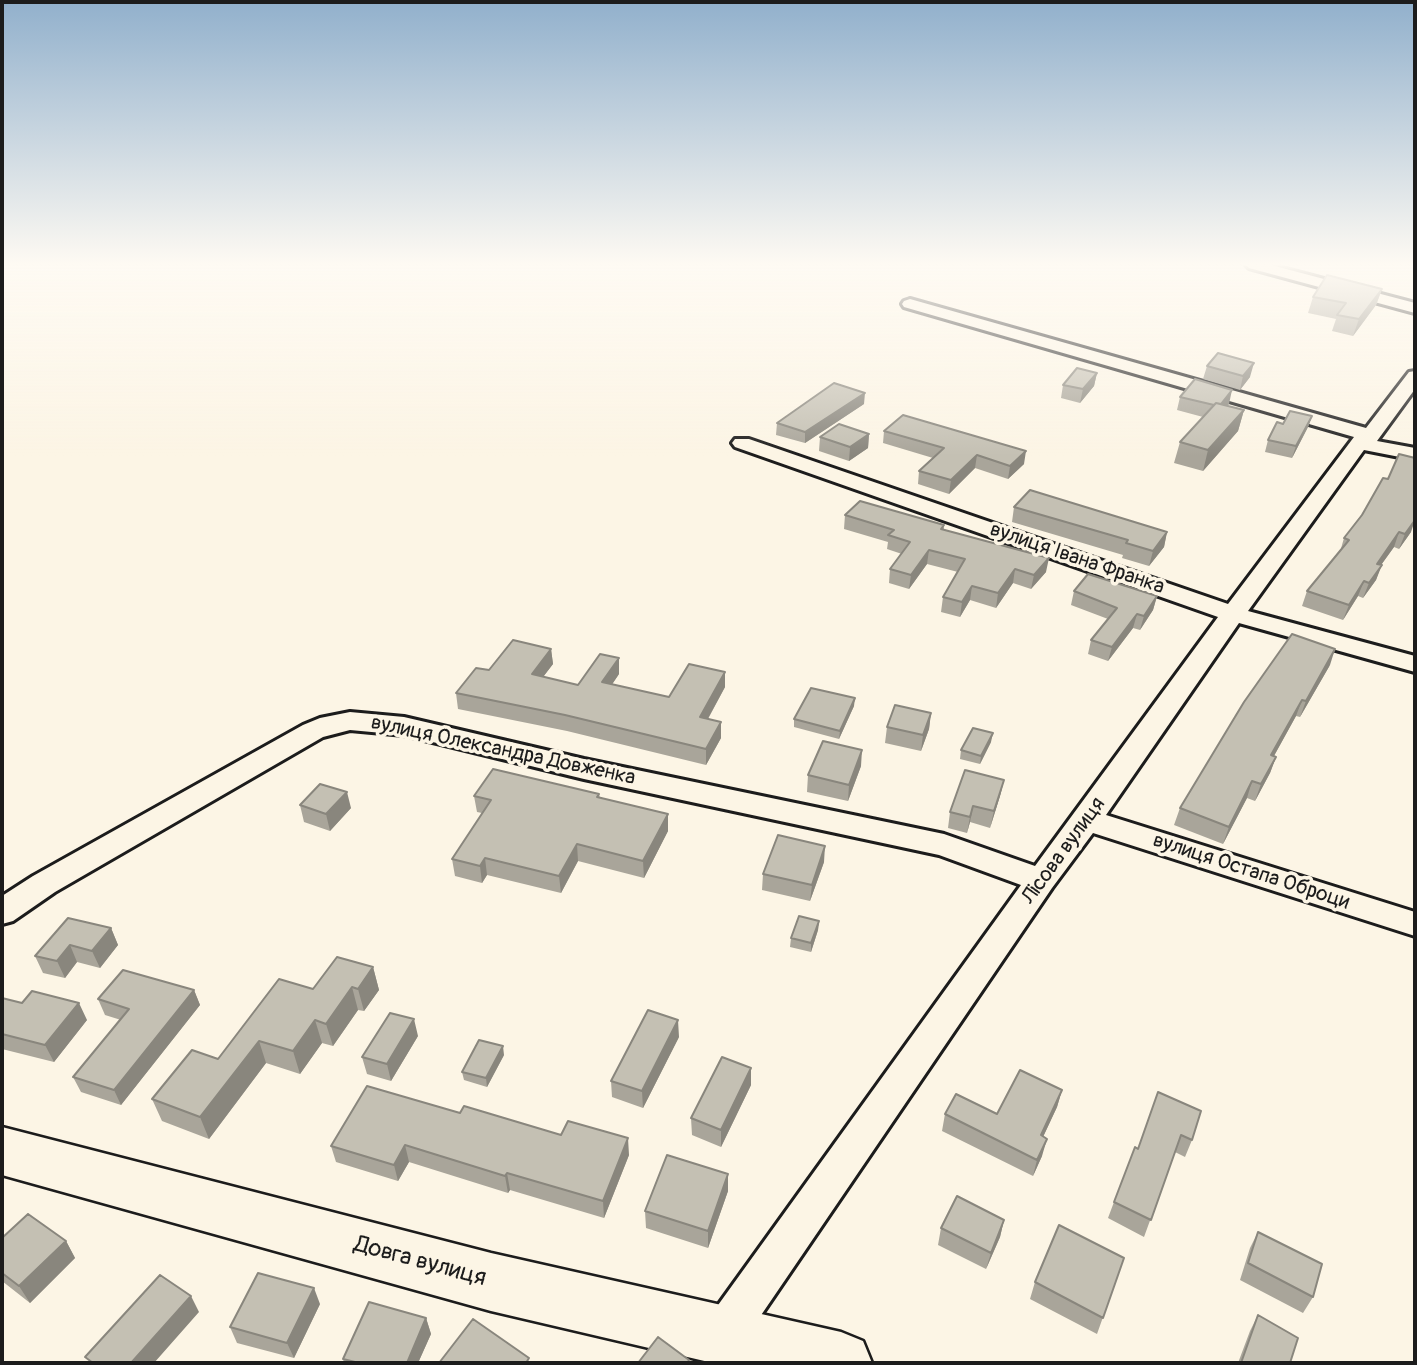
<!DOCTYPE html>
<meta charset="utf-8">
<style>
body{margin:0}
#map{position:relative;width:1417px;height:1365px;overflow:hidden;background:#fcf5e5;font-family:Pangolin,sans-serif}
canvas{display:block}
.frame{position:absolute;inset:0;border:4px solid #1c1c1c;pointer-events:none}
</style>
<div id="map">
<canvas width="1417" height="1365"></canvas>
<div class="frame"></div>
</div>
<script>
const ctx = document.querySelector('canvas').getContext('2d');
ctx.lineJoin = 'round';
const shape = rows => new Path2D(rows.map(r => 'M' + r).join(''));
function trace(path, color, width, dash) { ctx.strokeStyle = color; ctx.lineWidth = width; ctx.lineCap = dash ? 'butt' : 'round'; ctx.setLineDash(dash || []); ctx.stroke(path); }
function fill(path, color) { ctx.fillStyle = color; ctx.fill(path, 'evenodd'); }
function drawText(font, color, halo, rows, align = 'center') {
  ctx.font = font + ' Pangolin,sans-serif'; ctx.lineWidth = 7; ctx.setLineDash([]); ctx.textBaseline = 'middle'; ctx.strokeStyle = halo; ctx.fillStyle = color; for (const [text, x, y, turn = 0] of rows) {
    ctx.save(); ctx.translate(x, y); ctx.rotate((+turn || 0) * Math.PI / 180); ctx.textAlign = isNaN(turn) ? turn : align; if (halo) ctx.strokeText(text, 0, 0); ctx.fillText(text, 0, 0); ctx.restore();
  }
}
const street = shape([
 [1246,265,1271,265,1415,303,1415,313,1249,268,1246,265],
 [910,299,1366,428,1409,372,1415,371,1415,389,1377,441,1415,448,1415,460,1364,450,1248,611,1415,656,1415,672,1239,623,1106,815,1415,912,1415,936,1093,833,1052,888,738,1349,723,1356,708,1349,701,1334,708,1319,1021,885,939,855,584,779,404,735,350,730,323,737,55,892,13,921,2,924,2,896,33,876,303,725,320,718,350,712,404,717,584,759,944,834,1035,866,1218,617,735,447,732,443,735,439,749,439,1228,604,1354,437,904,307,902,304,904,301,910,299]
]);
const secondary = shape([
 [2,1127,491,1253,841,1332,863,1341,872,1363,713,1363,491,1311,2,1175,2,1127]
]);
trace(street, '#1c1c1c', 6);
trace(secondary, '#1c1c1c', 5);
fill(street, '#fcf5e5');
fill(secondary, '#fcf5e5');
fill(shape([
 [1382,289,1376,305,1353,336,1332,331,1336,319,1308,313,1313,297],
 [1207,366,1250,377,1240,390,1203,379],
 [1097,373,1094,386,1080,403,1061,398,1063,385],
 [1180,397,1229,404,1227,406,1244,410,1238,431,1203,471,1174,463,1180,442,1203,417,1177,410],
 [864,404,805,443,776,435,777,423],
 [1312,416,1308,427,1292,458,1265,452,1268,440,1283,424],
 [884,431,1024,464,1008,479,975,468,949,494,918,484,919,471,933,458,883,443],
 [869,434,868,448,849,461,819,451,820,437],
 [1388,479,1411,532,1399,549,1394,547,1381,565,1376,580,1363,598,1358,596,1343,620,1302,606,1307,591,1340,552,1344,538],
 [1014,507,1167,532,1164,547,1149,566,1122,558,1123,555,1012,522],
 [845,515,944,525,944,529,1046,572,1031,589,1013,583,996,608,970,600,960,617,941,612,943,597,958,572,927,564,909,589,889,583,890,569,902,554,887,549,888,542,844,529],
 [1074,591,1157,596,1153,610,1140,630,1133,628,1108,661,1088,654,1091,640,1108,619,1071,605],
 [551,649,553,664,543,677,578,685,619,674,612,684,669,697,725,672,725,687,708,719,721,738,706,765,567,731,458,709,456,693,489,670],
 [1330,665,1300,717,1296,716,1274,756,1276,757,1270,773,1255,801,1247,798,1223,844,1174,825,1180,808],
 [854,706,839,739,794,727,794,719],
 [931,713,929,729,921,751,885,743,887,727],
 [991,742,980,764,960,759,961,750],
 [861,766,848,801,807,792,808,775],
 [1004,780,1000,796,990,828,970,822,967,833,948,828,950,812],
 [599,794,600,798,668,814,668,831,644,878,578,861,561,893,487,875,482,883,455,876,452,859,482,813,477,812,474,796],
 [300,805,351,808,330,831,304,822],
 [824,862,810,901,762,890,763,874],
 [819,921,818,930,811,952,790,947,791,938],
 [111,928,118,945,100,968,77,962,65,978,43,973,35,956],
 [373,967,379,990,364,1011,358,1010,333,1046,322,1043,300,1074,266,1063,209,1139,162,1121,152,1099,218,1059,313,989],
 [194,990,200,1005,121,1105,81,1092,73,1077,121,1020,105,1015,98,999],
 [2,998,87,1020,54,1062,2,1049],
 [418,1036,391,1081,367,1074,362,1057],
 [679,1037,643,1108,612,1097,611,1081],
 [504,1055,487,1087,464,1080,462,1072],
 [751,1068,751,1085,721,1147,692,1135,691,1118],
 [1062,1090,1057,1107,1043,1137,1042,1156,1033,1176,942,1131,945,1114,997,1114],
 [1158,1092,1192,1140,1185,1157,1175,1152,1144,1237,1108,1218,1114,1202,1138,1149],
 [460,1113,561,1135,629,1155,604,1218,510,1190,508,1193,409,1162,398,1181,336,1162,331,1146],
 [728,1174,728,1191,708,1248,646,1228,645,1211],
 [1004,1220,1000,1237,986,1269,938,1245,941,1228],
 [1258,1232,1313,1297,1303,1313,1240,1280,1250,1248],
 [2,1238,66,1241,75,1258,30,1303,2,1281],
 [1124,1258,1097,1334,1030,1299,1035,1282],
 [320,1304,294,1358,237,1343,230,1327],
 [1258,1315,1290,1363,1238,1363,1250,1331],
 [426,1318,431,1334,418,1363,344,1363,343,1359]
]), '#a9a59a');
fill(shape([
 [1382,289,1376,305,1353,336,1359,319],
 [1254,363,1250,377,1240,390,1243,376],
 [1097,373,1094,386,1080,403,1083,389],
 [1232,390,1229,404,1215,420,1219,407],
 [865,393,864,404,805,443,805,432],
 [1244,410,1238,431,1203,471,1208,450],
 [1312,416,1308,427,1292,458,1296,446],
 [869,434,868,448,849,461,850,447],
 [1026,451,1024,464,1008,479,1010,466],
 [977,455,975,468,949,494,951,480],
 [1415,520,1411,532,1399,549,1405,534],
 [1167,532,1164,547,1149,566,1153,551],
 [1399,532,1394,547,1371,579,1377,564],
 [929,550,927,564,909,589,911,575],
 [1049,558,1046,572,1031,589,1034,575],
 [1382,565,1376,580,1363,598,1369,583],
 [1015,569,1013,583,996,608,998,593],
 [1364,581,1358,596,1343,620,1349,605],
 [972,586,970,600,960,617,962,602],
 [1157,596,1153,610,1140,630,1144,616],
 [1137,614,1133,628,1108,661,1112,647],
 [551,649,553,664,533,690,532,674],
 [1335,649,1330,665,1300,717,1306,701],
 [619,658,619,674,603,698,602,682],
 [725,672,725,687,700,733,700,717],
 [855,698,854,706,839,739,840,731],
 [1302,700,1296,716,1265,772,1271,755],
 [931,713,929,729,921,751,923,735],
 [721,722,721,738,706,765,706,749],
 [993,733,991,742,980,764,981,756],
 [862,750,861,766,848,801,849,785],
 [1276,757,1270,773,1255,801,1261,784],
 [1004,780,1000,796,990,828,994,811],
 [1252,781,1247,798,1223,844,1229,827],
 [347,792,351,808,330,831,326,814],
 [973,806,970,822,967,833,970,817],
 [668,814,668,831,644,878,643,861],
 [577,844,578,861,561,893,559,876],
 [825,846,824,862,810,901,812,885],
 [485,858,487,875,482,883,480,866],
 [819,921,818,930,811,952,811,943],
 [111,928,118,945,100,968,92,951],
 [70,945,77,962,65,978,57,961],
 [373,967,379,990,364,1011,358,989],
 [352,987,358,1010,333,1046,326,1024],
 [194,990,200,1005,121,1105,114,1090],
 [79,1003,87,1020,54,1062,45,1045],
 [414,1019,418,1036,391,1081,387,1064],
 [315,1020,322,1043,300,1074,293,1051],
 [678,1020,679,1037,643,1108,642,1091],
 [259,1041,266,1063,209,1139,200,1117],
 [503,1046,504,1055,487,1087,486,1078],
 [751,1068,751,1085,721,1147,721,1130],
 [1062,1090,1057,1107,1036,1152,1041,1135],
 [628,1138,629,1155,604,1218,603,1201],
 [1047,1139,1042,1156,1033,1176,1037,1160],
 [405,1145,409,1162,398,1181,394,1165],
 [507,1173,510,1190,508,1193,505,1176],
 [728,1174,728,1191,708,1248,708,1231],
 [1004,1220,1000,1237,986,1269,991,1253],
 [66,1241,75,1258,30,1303,19,1286],
 [314,1288,320,1304,294,1358,287,1343],
 [191,1296,199,1312,154,1363,131,1363],
 [426,1318,431,1334,418,1363,407,1363]
]), '#89867d');
const building = shape([
 [1327,275,1382,289,1359,319,1337,315,1346,303,1313,297,1327,275],
 [1218,353,1254,363,1243,376,1207,366,1218,353],
 [1077,368,1097,373,1083,389,1063,385,1077,368],
 [1195,379,1232,390,1221,404,1216,403,1214,405,1180,397,1195,379],
 [834,383,865,393,805,432,777,423,834,383],
 [1216,403,1244,410,1208,450,1180,442,1216,403],
 [1290,411,1312,416,1296,446,1268,440,1277,422,1283,424,1290,411],
 [903,415,1026,451,1010,466,977,455,951,480,919,471,944,448,884,431,903,415],
 [839,424,869,434,850,447,820,437,839,424],
 [1399,454,1415,458,1415,520,1405,534,1399,532,1377,564,1382,565,1369,583,1364,581,1349,605,1307,591,1349,540,1344,538,1362,515,1383,478,1388,479,1399,454],
 [1030,490,1167,532,1153,551,1126,543,1128,540,1014,507,1030,490],
 [860,501,944,525,941,529,1049,558,1034,575,1015,569,998,593,972,586,962,602,943,597,965,559,929,550,911,575,890,569,910,542,888,535,894,530,845,515,860,501],
 [1088,574,1157,596,1144,616,1137,614,1112,647,1091,640,1117,608,1074,591,1088,574],
 [1292,634,1335,649,1306,701,1302,700,1271,755,1276,757,1261,784,1252,781,1229,827,1180,808,1244,702,1292,634],
 [513,640,551,649,532,674,578,685,600,654,619,658,602,682,669,697,689,664,725,672,700,717,721,722,706,749,565,715,456,693,476,668,489,670,513,640],
 [811,688,855,698,840,731,794,719,811,688],
 [895,705,931,713,923,735,887,727,895,705],
 [973,728,993,733,981,756,961,750,973,728],
 [823,741,862,750,849,785,808,775,823,741],
 [493,769,599,794,597,797,668,814,643,861,577,844,559,876,485,858,480,866,452,859,491,800,474,796,493,769],
 [965,770,1004,780,994,811,973,806,970,817,950,812,965,770],
 [320,784,347,792,326,814,300,805,320,784],
 [778,835,825,846,812,885,763,874,778,835],
 [799,916,819,921,811,943,791,938,799,916],
 [68,918,111,928,92,951,70,945,57,961,35,956,68,918],
 [337,957,373,967,358,989,352,987,326,1024,315,1020,293,1051,259,1041,200,1117,152,1099,192,1050,218,1059,279,979,313,989,337,957],
 [123,970,194,990,114,1090,73,1077,129,1009,98,999,123,970],
 [32,991,79,1003,45,1045,2,1034,2,998,22,1003,32,991],
 [648,1010,678,1020,642,1091,611,1081,648,1010],
 [390,1013,414,1019,387,1064,362,1057,390,1013],
 [479,1040,503,1046,486,1078,462,1072,479,1040],
 [722,1057,751,1068,721,1130,691,1118,722,1057],
 [1020,1070,1062,1090,1041,1135,1047,1139,1037,1160,945,1114,956,1094,997,1114,1020,1070],
 [367,1086,460,1113,464,1106,561,1135,568,1121,628,1138,603,1201,507,1173,505,1176,405,1145,394,1165,331,1146,367,1086],
 [1158,1092,1201,1111,1192,1140,1181,1135,1151,1220,1114,1202,1135,1147,1138,1149,1158,1092],
 [667,1155,728,1174,708,1231,645,1211,667,1155],
 [957,1196,1004,1220,991,1253,941,1228,957,1196],
 [28,1214,66,1241,19,1286,2,1273,2,1238,28,1214],
 [1059,1225,1124,1258,1103,1318,1035,1282,1059,1225],
 [1258,1232,1322,1264,1313,1297,1248,1263,1258,1232],
 [258,1273,314,1288,287,1343,230,1327,258,1273],
 [160,1275,191,1296,131,1363,93,1363,85,1357,160,1275],
 [369,1302,426,1318,407,1363,359,1363,343,1359,369,1302],
 [1258,1315,1298,1338,1290,1363,1241,1363,1258,1315],
 [473,1319,529,1358,526,1363,439,1363,473,1319],
 [658,1337,689,1360,687,1363,638,1363,658,1337]
]);
fill(building, '#c4c0b3');
trace(building, '#89867d', 2);
const sky = ctx.createLinearGradient(0, 0, 0, 456);
sky.addColorStop(0, '#91b0cc');
sky.addColorStop(0.58, '#fefaf3');
sky.addColorStop(1, '#fefaf300');
ctx.fillStyle = sky;
ctx.fillRect(0, 0, 1417, 456);
drawText('21px', '#1c1c1c', '#fcf5e5', [
 ["вулиця Івана Франка",1077,559,19],
 ["вулиця Олександра Довженка",503,751,12],
 ["Лісова вулиця",1064,851,-54],
 ["вулиця Остапа Оброци",1251,872,18]
]);
drawText('24px', '#1c1c1c', '#fcf5e5', [
 ["Довга вулиця",420,1262,15]
]);
</script>
